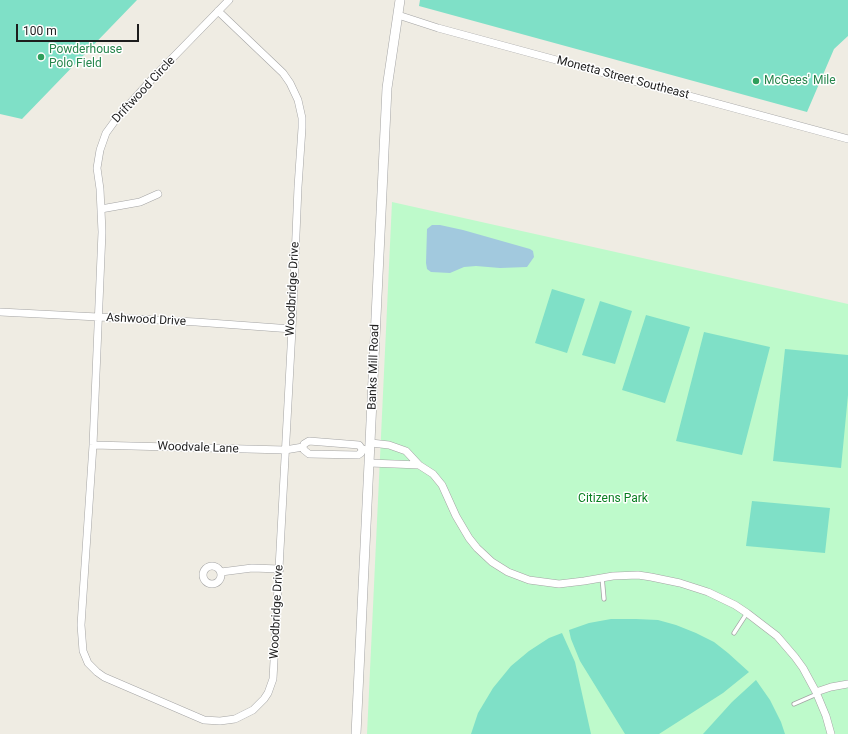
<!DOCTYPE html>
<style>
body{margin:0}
#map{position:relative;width:848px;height:734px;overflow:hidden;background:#efece3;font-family:Roboto,sans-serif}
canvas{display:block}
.scale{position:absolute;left:16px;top:24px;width:123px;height:18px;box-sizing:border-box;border:2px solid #1d1d1d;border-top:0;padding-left:5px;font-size:12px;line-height:14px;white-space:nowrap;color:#1d1d1d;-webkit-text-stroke:3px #fff;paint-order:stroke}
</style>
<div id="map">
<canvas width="848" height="734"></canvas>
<div class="scale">100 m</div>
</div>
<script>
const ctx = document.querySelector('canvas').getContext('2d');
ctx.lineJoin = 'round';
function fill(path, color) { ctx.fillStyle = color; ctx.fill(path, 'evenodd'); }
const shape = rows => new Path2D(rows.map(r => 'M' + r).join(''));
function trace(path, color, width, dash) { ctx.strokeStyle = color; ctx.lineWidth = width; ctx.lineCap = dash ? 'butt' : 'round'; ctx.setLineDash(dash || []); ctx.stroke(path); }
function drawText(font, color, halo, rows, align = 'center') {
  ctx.font = font + ' Roboto,sans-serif'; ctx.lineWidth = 3; ctx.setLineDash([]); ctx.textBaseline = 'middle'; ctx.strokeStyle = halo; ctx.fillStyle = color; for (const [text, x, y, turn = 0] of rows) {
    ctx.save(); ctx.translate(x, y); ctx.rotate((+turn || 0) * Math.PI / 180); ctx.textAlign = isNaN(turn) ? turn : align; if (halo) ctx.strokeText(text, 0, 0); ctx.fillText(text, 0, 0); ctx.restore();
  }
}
fill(shape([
 [392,202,848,304,848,734,367,734]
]), '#befacb');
fill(shape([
 [0,0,137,0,22,119,0,114],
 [420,0,848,0,848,36,834,49,807,112,419,6],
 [552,289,585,299,567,353,535,343],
 [600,301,632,311,615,364,582,355],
 [646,315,690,327,665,403,622,390],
 [704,332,770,347,742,455,676,441],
 [785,349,848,355,848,395,841,468,773,461],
 [752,501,830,508,825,553,746,546],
 [611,619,636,619,658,620,676,625,696,633,714,642,728,653,749,672,723,693,659,734,625,734,580,661,571,639,569,630,589,623],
 [562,633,575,662,591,734,471,734,478,713,493,688,511,666,529,651,549,638],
 [756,680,770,700,781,722,785,734,703,734,732,702]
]), '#7fe0c7');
fill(shape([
 [432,225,440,225,463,230,530,249,533,251,534,257,527,267,500,268,476,266,464,267,450,273,431,272,427,269,426,263,427,229]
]), '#a2c9de');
const service = shape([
 [602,577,604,599],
 [734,633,747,613],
 [794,704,817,694]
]);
const minor = shape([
 [218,11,283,73,290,83,298,100,302,118,302,128,298,187,292,329,273,679,268,693,264,699,253,710,235,719,220,721,204,720,197,717,104,677,97,672,88,663,83,651,81,625,93,445,102,232,100,189,97,168,100,150,106,133,117,118,153,78,229,0],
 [398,15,438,28,848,139],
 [101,209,140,202,158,194],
 [0,312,196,322,292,329],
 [93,445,285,450,303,447,304,444,309,441,359,445,362,449,370,451],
 [303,447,304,450,309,454,358,455,361,453,362,449],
 [370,463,419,465,406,451,389,445,371,443],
 [419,465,433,474,442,485,456,516,469,538,477,548,492,562,508,572,529,580,559,584,584,581,613,576,638,575,651,577,680,583,708,592,735,605,747,613,777,636,795,657,803,668,816,692,826,716,831,734],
 '203 575a9 9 0 1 1 18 0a9 9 0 1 1-18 0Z',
 [221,572,252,568,280,569],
 [816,692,831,687,848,684]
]);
const tertiary = shape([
 [356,734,387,88,400,0]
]);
trace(service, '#a4a4a4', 5);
trace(minor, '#a4a4a4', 8);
trace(tertiary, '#a4a4a4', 10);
trace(service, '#fff', 3.5);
trace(minor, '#fff', 7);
trace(tertiary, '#fff', 9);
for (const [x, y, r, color] of [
 [41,57,4,"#2e9e5b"],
 [756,81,4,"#2e9e5b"]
]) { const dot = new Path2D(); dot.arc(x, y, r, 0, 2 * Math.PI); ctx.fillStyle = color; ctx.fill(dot); trace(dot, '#fff', 1.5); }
drawText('12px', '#27864d', '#fff', [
 ["Powderhouse",49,50],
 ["Polo Field",49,64],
 ["McGees' Mile",764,81]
], 'left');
drawText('12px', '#1d1d1d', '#fff', [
 ["Monetta Street Southeast",623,78,15],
 ["Driftwood Circle",144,90,-47],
 ["Woodbridge Drive",293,289,-87],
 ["Ashwood Drive",146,320,3],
 ["Banks Mill Road",374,367,-88],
 ["Woodvale Lane",198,448,2],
 ["Woodbridge Drive",277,612,-87]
]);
drawText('12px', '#097e21', '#fff', [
 ["Citizens Park",613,499]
]);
</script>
